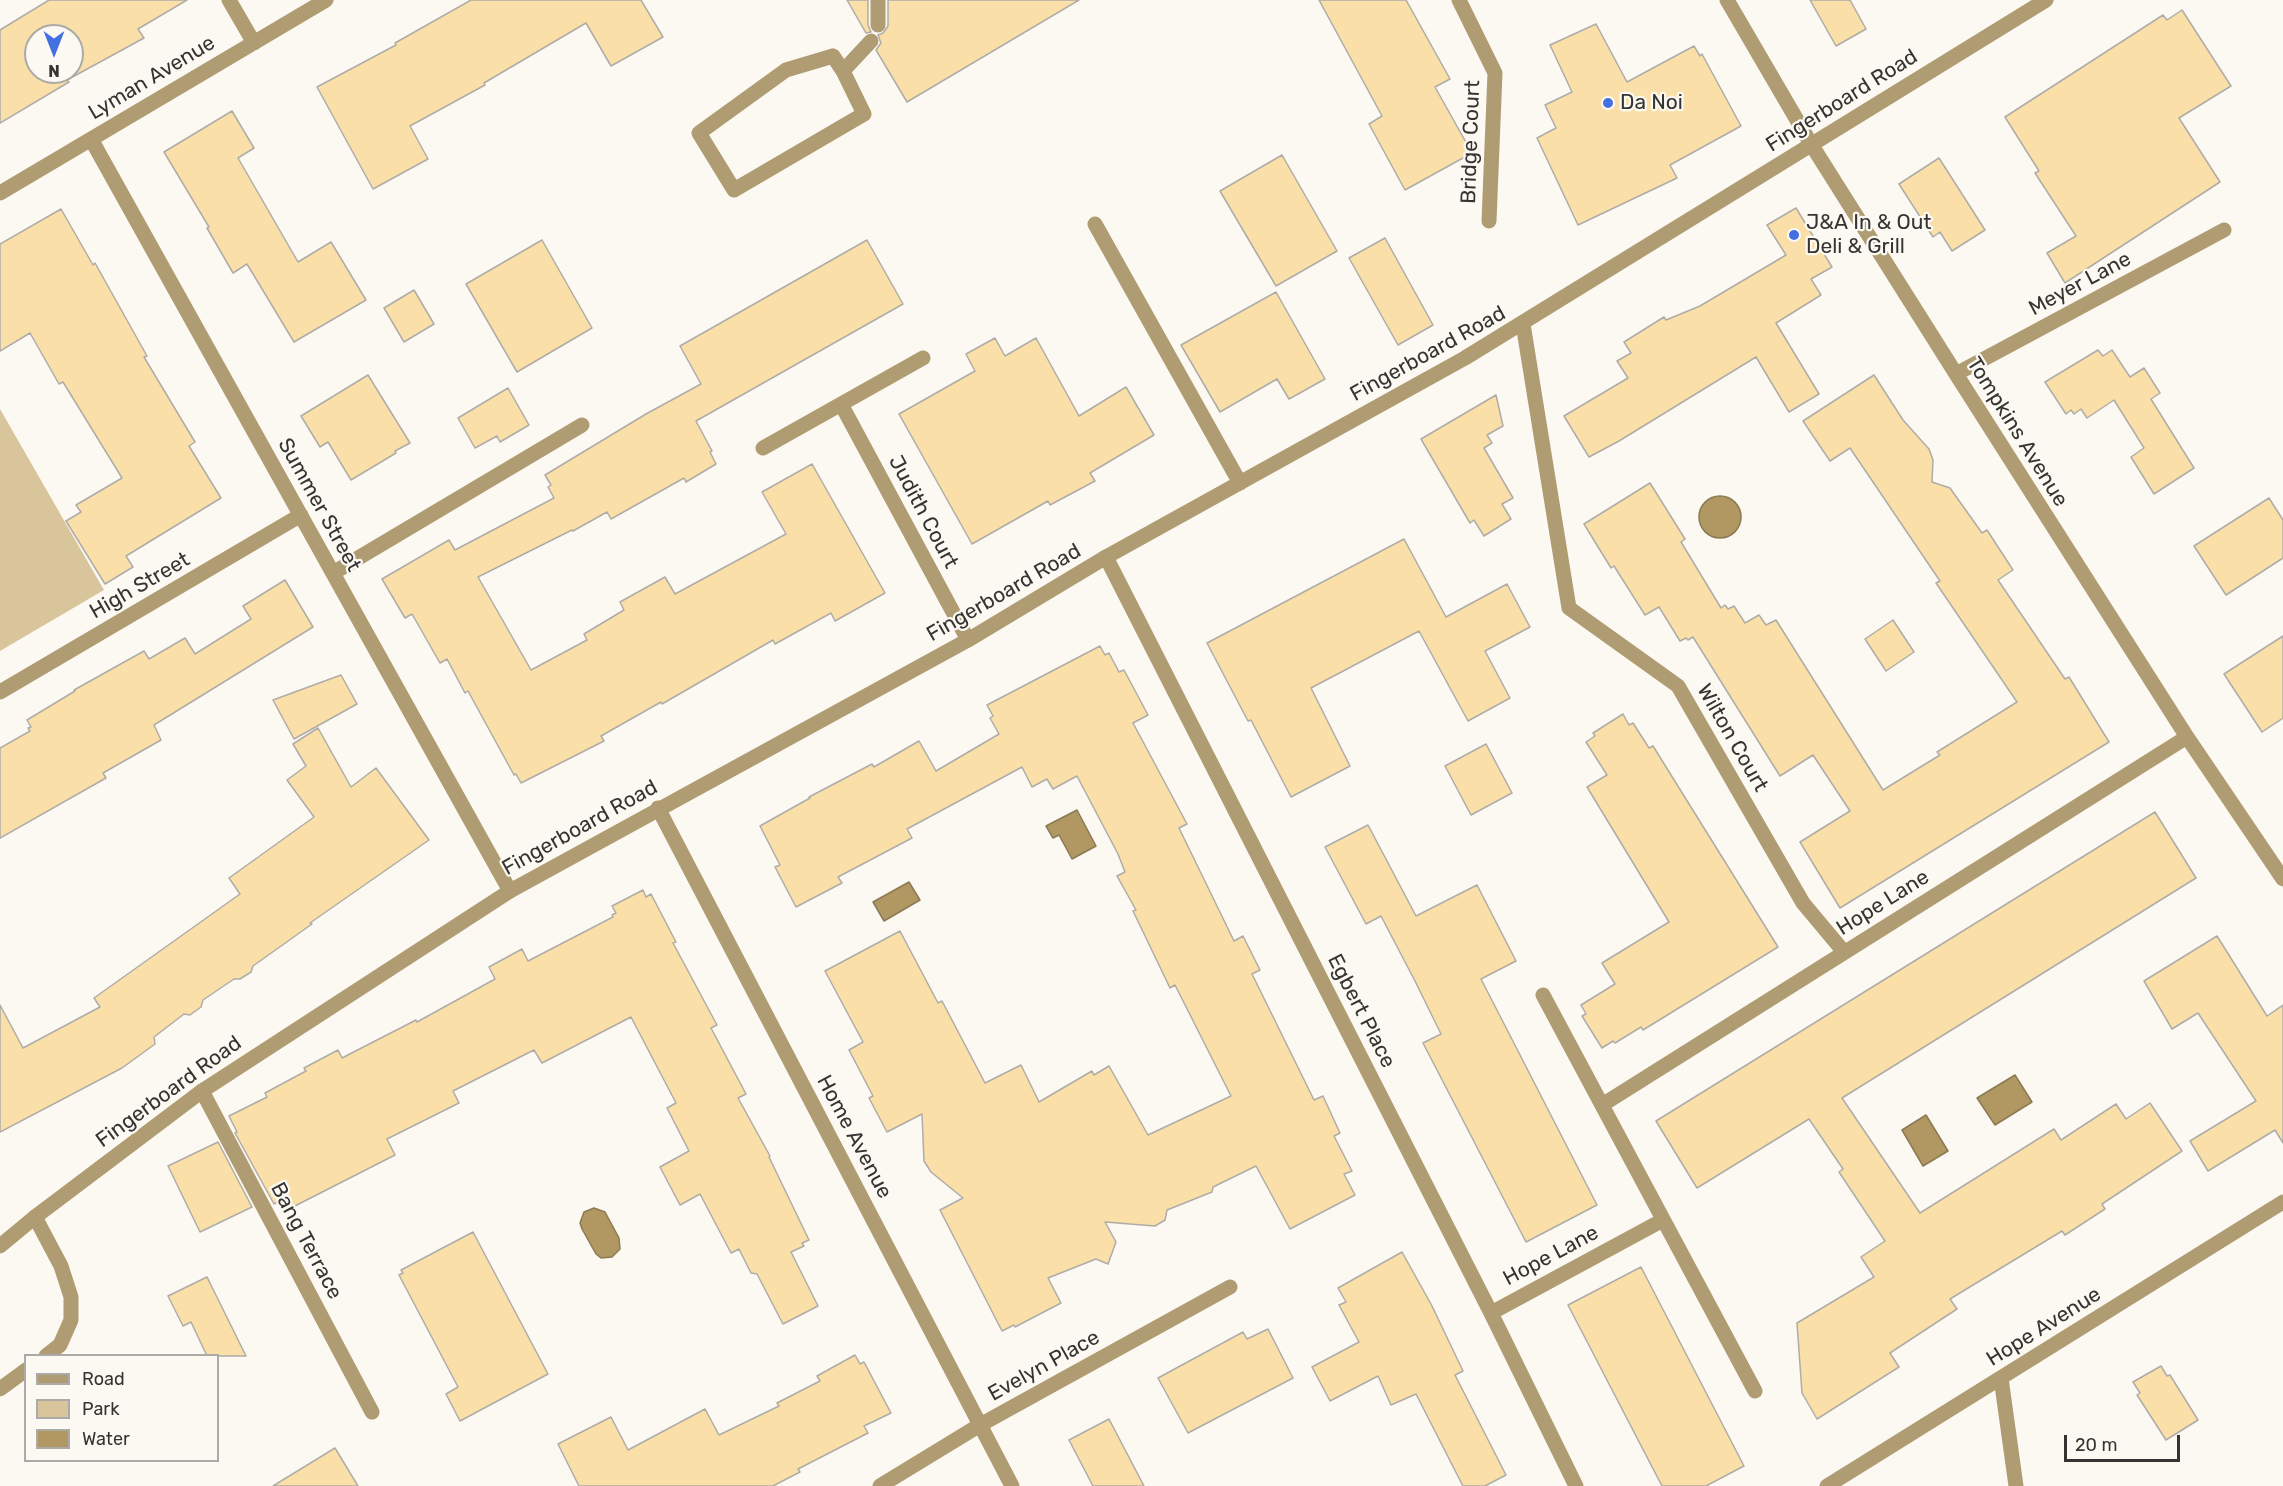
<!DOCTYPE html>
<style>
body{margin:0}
#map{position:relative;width:2283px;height:1486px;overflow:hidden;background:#fcf9f3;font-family:Rubik,sans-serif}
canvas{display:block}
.legend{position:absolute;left:24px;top:1354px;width:195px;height:108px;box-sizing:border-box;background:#fcf9f3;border:2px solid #acaaa6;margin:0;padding:8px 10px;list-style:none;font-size:18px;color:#353432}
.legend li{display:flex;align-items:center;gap:12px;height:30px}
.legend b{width:30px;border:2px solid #acaaa6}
.north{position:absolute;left:24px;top:24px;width:60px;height:60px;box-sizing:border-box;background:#fcf9f3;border:2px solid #acaaa6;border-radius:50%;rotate:180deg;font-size:16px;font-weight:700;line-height:24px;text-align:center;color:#353432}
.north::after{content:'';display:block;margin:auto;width:21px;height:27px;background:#446fe1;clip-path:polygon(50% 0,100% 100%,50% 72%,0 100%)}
.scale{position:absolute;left:2064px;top:1435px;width:116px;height:27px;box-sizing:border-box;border:3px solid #353432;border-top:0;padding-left:8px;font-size:18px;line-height:21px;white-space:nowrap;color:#353432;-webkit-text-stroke:4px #fcf9f3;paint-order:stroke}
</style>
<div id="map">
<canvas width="2283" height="1486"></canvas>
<ul class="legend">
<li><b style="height:8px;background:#b09c72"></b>Road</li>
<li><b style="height:16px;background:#d9c59b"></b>Park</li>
<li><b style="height:16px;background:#b19863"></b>Water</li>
</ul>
<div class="north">N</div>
<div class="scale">20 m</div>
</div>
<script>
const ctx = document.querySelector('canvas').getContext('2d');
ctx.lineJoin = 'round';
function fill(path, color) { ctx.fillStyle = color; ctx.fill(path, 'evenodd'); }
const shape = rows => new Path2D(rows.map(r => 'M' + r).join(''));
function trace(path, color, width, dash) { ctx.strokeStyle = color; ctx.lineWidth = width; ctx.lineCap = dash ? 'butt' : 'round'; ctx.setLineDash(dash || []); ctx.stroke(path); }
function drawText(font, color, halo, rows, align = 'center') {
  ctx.font = font + ' Rubik,sans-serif'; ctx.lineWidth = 4.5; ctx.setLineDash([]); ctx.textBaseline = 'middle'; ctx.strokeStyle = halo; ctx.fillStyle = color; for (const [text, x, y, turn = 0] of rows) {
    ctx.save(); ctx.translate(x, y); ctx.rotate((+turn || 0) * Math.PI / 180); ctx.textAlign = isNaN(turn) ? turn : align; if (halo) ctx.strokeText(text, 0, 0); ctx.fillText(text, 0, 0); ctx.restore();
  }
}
fill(shape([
 [0,409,104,590,0,651]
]), '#d9c59b');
const water = shape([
 '1699 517a21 21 0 1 1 42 0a21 21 0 1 1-42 0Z',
 [1077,810,1096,846,1072,859,1059,835,1053,838,1046,826,1077,810],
 [909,882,920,900,884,921,873,902,909,882],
 [2015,1075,2032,1102,1995,1125,1977,1098,2015,1075],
 [1926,1115,1948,1151,1923,1166,1902,1130,1926,1115],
 [594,1208,605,1212,619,1238,620,1249,612,1257,601,1258,596,1254,582,1229,580,1223,584,1212,594,1208]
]);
fill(water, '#b19863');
trace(water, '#8c7a54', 1.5);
const building = shape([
 [49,0,187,0,138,29,144,38,67,80,69,82,0,123,0,30,49,0],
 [36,36,72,36,72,72,36,72,36,36],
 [471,0,641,0,663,37,611,66,586,23,484,83,485,85,410,126,428,159,373,189,317,87,396,45,395,43,471,0],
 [847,0,868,0,868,25,871,32,866,33,847,0],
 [888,0,1079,0,907,102,876,50,881,43,878,35,883,33,888,26,888,0],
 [1319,0,1406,0,1450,79,1435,87,1472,153,1405,190,1369,124,1382,116,1319,0],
 [1810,0,1850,0,1866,29,1836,46,1810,0],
 [2182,10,2231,86,2179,118,2220,182,2065,283,2047,253,2076,236,2035,173,2039,171,2005,117,2163,15,2167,20,2182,10],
 [1596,24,1627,82,1694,46,1700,56,1702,54,1741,126,1670,165,1677,178,1578,225,1537,138,1556,128,1545,105,1572,92,1550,45,1596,24],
 [232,111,254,148,238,158,298,262,331,242,366,300,294,342,247,264,233,273,207,228,209,227,164,152,232,111],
 [1282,155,1337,251,1276,286,1220,191,1282,155],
 [1939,158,1985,230,1952,251,1940,232,1933,237,1899,184,1939,158],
 [1796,208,1832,267,1811,279,1821,295,1776,323,1819,394,1789,412,1756,357,1619,441,1589,457,1564,416,1628,378,1617,361,1631,353,1624,342,1664,317,1666,320,1700,306,1786,255,1767,225,1796,208],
 [61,209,93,265,95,263,147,356,144,357,195,442,189,446,221,498,126,556,133,567,105,584,66,521,81,512,76,505,122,478,63,382,59,384,30,333,0,351,0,244,61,209],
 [1385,238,1433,325,1398,345,1349,258,1385,238],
 [542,240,592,328,517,372,466,284,542,240],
 [867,240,903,304,696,421,712,451,710,452,716,464,686,482,684,478,611,519,607,512,573,531,572,530,478,577,531,670,587,640,584,634,624,610,620,602,665,577,675,594,786,534,762,492,812,464,885,593,835,621,831,613,775,644,773,640,662,704,661,702,601,736,604,741,521,783,516,774,514,775,468,691,465,693,447,659,440,663,412,614,405,618,382,579,449,540,455,550,554,498,548,487,551,485,545,475,646,414,701,384,680,346,867,240],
 [414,290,434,324,404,342,384,308,414,290],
 [1276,292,1325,379,1289,399,1277,379,1220,412,1181,345,1276,292],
 [995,338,1005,356,1036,338,1079,416,1126,387,1154,435,1090,473,1095,481,1050,505,1048,501,972,544,899,414,975,371,966,354,995,338],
 [2098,350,2103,356,2112,350,2130,377,2144,368,2160,393,2151,399,2194,468,2154,494,2131,457,2144,448,2114,400,2087,418,2081,409,2074,414,2071,410,2066,414,2045,382,2098,350],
 [368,375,410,443,395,451,396,453,351,480,328,442,320,447,301,416,368,375],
 [1874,375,1903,420,1929,449,1933,460,1932,482,1950,488,1982,533,1987,530,2013,570,1998,580,2065,679,2069,677,2109,742,1840,908,1800,842,1850,811,1813,755,1780,776,1693,637,1688,640,1686,638,1680,641,1659,607,1645,615,1614,566,1611,568,1584,524,1650,483,1685,539,1681,542,1721,608,1725,605,1728,609,1734,606,1745,623,1759,615,1766,625,1776,620,1883,790,1940,755,1937,752,2017,702,1936,583,1940,581,1850,448,1830,461,1803,421,1874,375],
 [508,388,529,425,500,442,497,436,475,448,458,418,508,388],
 [1496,395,1503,426,1487,435,1492,443,1484,448,1513,498,1502,504,1511,519,1484,536,1474,520,1470,523,1421,439,1496,395],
 [2269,498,2283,520,2283,558,2226,595,2194,546,2269,498],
 [1404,539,1446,617,1507,584,1530,627,1485,651,1510,698,1468,721,1419,631,1311,688,1350,766,1291,797,1251,720,1248,721,1207,643,1404,539],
 [285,580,313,627,154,725,161,740,103,773,106,778,0,838,0,748,30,731,28,728,31,727,27,720,75,691,74,690,144,651,149,659,185,638,195,654,251,619,243,606,285,580],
 [1893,620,1914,652,1886,671,1865,639,1893,620],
 [2283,636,2283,718,2262,732,2224,674,2283,636],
 [1100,646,1105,655,1109,653,1119,672,1124,670,1148,715,1133,723,1187,824,1179,828,1234,941,1243,936,1260,970,1252,974,1314,1100,1323,1096,1340,1133,1334,1136,1352,1171,1344,1174,1355,1195,1290,1229,1256,1166,1213,1187,1212,1192,1167,1210,1165,1220,1155,1226,1105,1222,1116,1242,1108,1264,1096,1259,1048,1278,1061,1303,1015,1327,1014,1325,1002,1331,940,1210,963,1198,931,1172,924,1161,922,1114,887,1132,869,1098,873,1096,849,1050,863,1042,825,971,900,931,938,1003,942,1001,985,1083,1021,1065,1039,1102,1092,1071,1094,1075,1109,1066,1148,1135,1231,1096,1175,985,1170,988,1133,911,1136,910,1117,876,1125,872,1118,854,1077,776,1053,789,1047,779,1032,787,1022,767,907,829,912,838,838,877,842,883,796,907,775,867,780,865,760,826,810,798,809,797,872,764,874,767,919,741,936,771,999,734,990,718,993,716,987,705,1100,646],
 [341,675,357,704,294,739,273,700,341,675],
 [1623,714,1629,725,1633,723,1649,748,1653,746,1778,947,1643,1030,1641,1027,1615,1043,1613,1041,1602,1048,1582,1016,1586,1014,1581,1005,1615,984,1602,963,1669,922,1587,787,1607,775,1586,742,1595,736,1593,733,1623,714],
 [318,728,351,787,376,768,429,840,310,923,312,924,253,966,251,972,240,979,234,979,203,1000,201,1007,190,1015,184,1014,154,1037,155,1044,122,1068,0,1132,0,1005,23,1048,100,1007,94,998,240,894,229,878,314,817,287,780,306,766,293,744,318,728],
 [1486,744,1512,793,1471,815,1445,766,1486,744],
 [2155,812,2196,878,1842,1098,1920,1213,2054,1129,2061,1140,2116,1104,2126,1119,2150,1103,2182,1151,2102,1204,2105,1209,2065,1235,2062,1231,1950,1299,1957,1309,1890,1353,1899,1367,1817,1419,1802,1393,1797,1323,1874,1277,1861,1257,1885,1241,1839,1172,1843,1169,1809,1119,1697,1188,1656,1121,2155,812],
 [1368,825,1416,916,1477,885,1516,961,1481,979,1597,1205,1526,1242,1423,1043,1441,1034,1415,981,1381,916,1366,924,1325,847,1368,825],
 [643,890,646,897,651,894,676,942,673,943,717,1025,711,1028,746,1094,738,1098,770,1156,769,1157,809,1240,802,1243,804,1246,791,1252,818,1306,783,1324,757,1274,751,1273,739,1249,731,1253,700,1194,680,1205,660,1167,689,1151,667,1108,676,1103,631,1017,542,1063,534,1050,453,1091,459,1103,387,1139,395,1155,287,1210,282,1200,274,1204,235,1133,237,1132,229,1116,267,1097,265,1093,306,1071,304,1068,338,1050,342,1058,416,1020,417,1022,495,979,489,967,522,949,528,961,613,917,612,915,616,913,612,906,643,890],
 [2217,936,2267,1016,2283,1005,2283,1143,2275,1130,2208,1171,2190,1141,2256,1101,2198,1013,2172,1029,2144,981,2217,936],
 [218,1142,252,1207,200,1232,168,1166,218,1142],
 [473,1232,548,1374,460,1421,446,1394,458,1387,399,1275,403,1273,401,1270,473,1232],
 [1402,1252,1432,1306,1463,1371,1455,1375,1506,1475,1485,1486,1463,1486,1416,1394,1391,1405,1378,1376,1330,1401,1312,1367,1359,1342,1339,1305,1346,1302,1338,1288,1402,1252],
 [1641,1267,1744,1466,1706,1486,1662,1486,1568,1305,1641,1267],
 [207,1277,246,1356,207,1356,191,1322,183,1326,168,1296,207,1277],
 [1268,1329,1293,1378,1188,1433,1158,1378,1243,1332,1247,1339,1268,1329],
 [855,1355,860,1364,864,1362,891,1413,864,1426,868,1433,798,1469,800,1472,773,1486,579,1486,558,1444,611,1417,628,1450,705,1409,719,1435,779,1406,777,1403,820,1381,817,1376,855,1355],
 [2161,1366,2167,1376,2170,1375,2198,1420,2166,1440,2137,1395,2140,1393,2133,1382,2161,1366],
 [1109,1419,1144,1486,1093,1486,1069,1440,1109,1419],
 [335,1448,358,1486,273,1486,335,1448]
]);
fill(building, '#fae0a8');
trace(building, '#afaca7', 1.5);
trace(shape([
 [878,0,878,25],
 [833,56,843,71,864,114,734,190,699,133,786,70,833,56],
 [843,71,871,41],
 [1095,224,1240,483],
 [35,1217,61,1266,71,1297,71,1320,60,1345,46,1356],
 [0,1389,26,1370]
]), '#b09c72', 15);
trace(shape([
 [229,0,254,43],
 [1459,0,1495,73,1489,221],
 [1727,0,1811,144,1956,374,2187,737,2283,879],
 [91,139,510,891],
 [0,193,326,0],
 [1523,324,1569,608,1678,686,1803,903,1844,952],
 [1956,374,2224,230],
 [841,404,968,640],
 [763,448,923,358],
 [1106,557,1491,1313,1576,1486],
 [333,573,582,425],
 [0,692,301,515],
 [658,808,1012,1486],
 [1543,995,1755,1391],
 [202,1091,372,1412],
 [1602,1105,2187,737],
 [1491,1313,1663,1220],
 [2001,1378,2016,1486],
 [880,1486,980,1425,1230,1287],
 [1827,1486,2283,1202]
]), '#b09c72', 15);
trace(shape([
 [0,1246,35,1217,202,1091,510,891,968,640,1106,557,1465,358,2046,0]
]), '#b09c72', 15);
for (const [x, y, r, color] of [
 [1608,103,6,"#446fe1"],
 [1794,235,6,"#446fe1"]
]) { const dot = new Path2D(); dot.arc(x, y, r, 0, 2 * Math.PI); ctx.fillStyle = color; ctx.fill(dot); trace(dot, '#fcf9f3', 2); }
drawText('21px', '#353432', '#fcf9f3', [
 ["Lyman Avenue",152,78,-31],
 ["Fingerboard Road",1842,101,-32],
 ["Bridge Court",1471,142,-88],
 ["Meyer Lane",2080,284,-28],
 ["Fingerboard Road",1428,354,-29],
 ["Tompkins Avenue",2017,432,58],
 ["Summer Street",319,505,61],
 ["Judith Court",923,512,62],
 ["High Street",140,586,-30],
 ["Fingerboard Road",1004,593,-30],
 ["Wilton Court",1732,738,60],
 ["Fingerboard Road",580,828,-29],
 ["Hope Lane",1883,903,-32],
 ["Egbert Place",1361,1011,63],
 ["Fingerboard Road",169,1092,-36],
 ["Home Avenue",854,1137,62],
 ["Bang Terrace",306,1241,62],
 ["Hope Lane",1551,1256,-28],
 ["Hope Avenue",2044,1327,-32],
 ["Evelyn Place",1044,1366,-29]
]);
drawText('21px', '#353432', '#fcf9f3', [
 ["Da Noi",1620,103],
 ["J&A In & Out",1806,223],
 ["Deli & Grill",1806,247]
], 'left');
</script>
